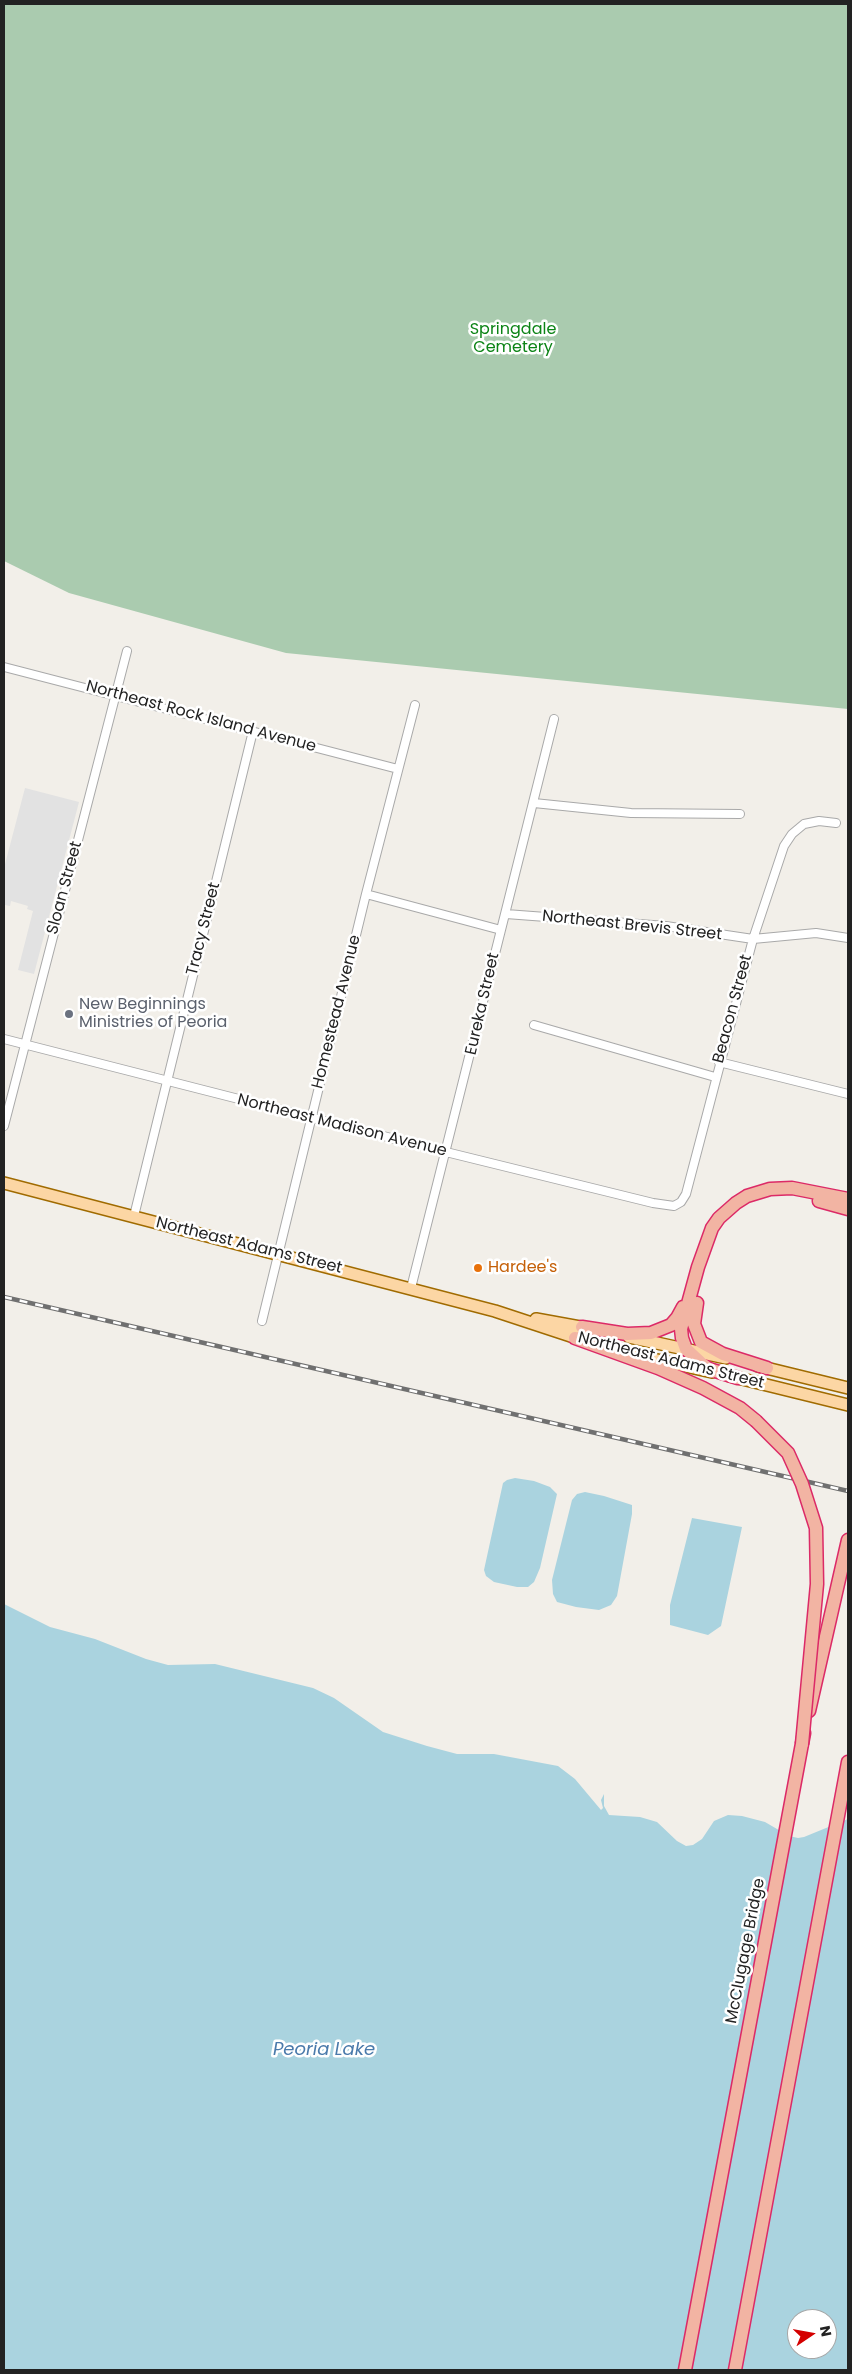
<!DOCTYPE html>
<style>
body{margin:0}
#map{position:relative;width:852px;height:2374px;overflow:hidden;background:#f2efe9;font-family:Poppins,sans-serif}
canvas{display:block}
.frame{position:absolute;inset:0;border:5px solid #222;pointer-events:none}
.north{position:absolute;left:787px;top:2309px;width:50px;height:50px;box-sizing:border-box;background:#fff;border:1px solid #a7a7a7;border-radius:50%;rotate:78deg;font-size:14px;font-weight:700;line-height:20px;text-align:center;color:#222}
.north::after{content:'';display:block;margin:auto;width:18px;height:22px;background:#d40000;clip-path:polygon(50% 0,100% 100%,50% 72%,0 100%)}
</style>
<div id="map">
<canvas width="852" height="2374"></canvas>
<div class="frame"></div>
<div class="north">N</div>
</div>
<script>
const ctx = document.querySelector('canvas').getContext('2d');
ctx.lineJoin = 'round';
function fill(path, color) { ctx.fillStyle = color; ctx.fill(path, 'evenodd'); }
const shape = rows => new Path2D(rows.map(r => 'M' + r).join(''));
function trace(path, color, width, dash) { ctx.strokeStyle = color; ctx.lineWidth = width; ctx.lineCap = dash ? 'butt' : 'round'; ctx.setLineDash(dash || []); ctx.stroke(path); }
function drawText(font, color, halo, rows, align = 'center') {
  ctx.font = font + ' Poppins,sans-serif'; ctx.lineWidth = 5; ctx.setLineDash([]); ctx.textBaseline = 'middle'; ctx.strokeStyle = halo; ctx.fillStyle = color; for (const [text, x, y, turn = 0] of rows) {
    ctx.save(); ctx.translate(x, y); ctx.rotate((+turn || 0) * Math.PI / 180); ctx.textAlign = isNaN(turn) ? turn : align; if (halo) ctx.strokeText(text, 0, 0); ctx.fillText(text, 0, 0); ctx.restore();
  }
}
fill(shape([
 [4,4,848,4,848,709,286,653,69,593,4,561]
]), '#aacbaf');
fill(shape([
 [25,788,79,802,34,974,18,970,33,911,27,909,28,906,11,901,10,906,5,905,4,910,4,868]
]), '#e2e2e2');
fill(shape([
 [515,1478,534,1481,550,1487,557,1494,540,1568,534,1582,528,1587,517,1587,494,1582,486,1576,484,1570,503,1483,507,1480],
 [585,1492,604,1496,632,1505,632,1514,617,1596,611,1605,599,1610,576,1607,557,1602,553,1594,552,1580,572,1500,577,1494],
 [692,1518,742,1527,721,1626,708,1635,670,1625,670,1605],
 [4,1604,50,1627,95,1639,146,1659,168,1665,215,1664,313,1688,334,1698,383,1732,427,1746,457,1754,494,1754,558,1766,575,1779,601,1810,603,1808,601,1800,604,1794,604,1806,609,1815,640,1817,657,1822,677,1841,686,1846,693,1845,702,1839,714,1821,728,1815,742,1816,765,1822,789,1836,798,1838,804,1837,848,1819,848,2370,4,2370],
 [797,2319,827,2319,827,2349,797,2349]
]), '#aad3df');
const minor = shape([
 [4,667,398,769],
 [534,803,631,813,740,814],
 [366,894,501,930],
 [506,914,666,926,753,939,816,933,848,938],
 [534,1025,715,1077],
 [4,1039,446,1152,653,1203,674,1206,681,1202,686,1194,753,939,784,846,792,834,804,824,819,821,836,823],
 [719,1062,848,1094],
 [4,1126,127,651],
 [134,1216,253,731],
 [411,1288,554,719],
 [262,1321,366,894,415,705]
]);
const primary = shape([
 [4,1183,495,1311,583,1340],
 [536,1319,591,1329],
 [629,1337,726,1358],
 [635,1355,712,1372],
 [758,1366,848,1388],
 [730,1376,848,1405]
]);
const trunk = shape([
 [819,1201,848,1209],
 [697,1303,694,1324,701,1342,723,1354,767,1368],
 [582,1327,627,1334,651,1333,671,1325,677,1318,683,1307],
 [575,1338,658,1368,703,1388,740,1408,756,1421],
 [738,1378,709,1369,701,1363,686,1349,682,1338,681,1329,698,1267,712,1228,719,1218,736,1203,747,1196,770,1189,792,1188,848,1199],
 [809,1711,848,1540],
 [685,2370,804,1733],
 [735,2370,848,1762]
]);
trace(minor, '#a9a9a9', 10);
trace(primary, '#a06b00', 14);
trace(trunk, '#dc2a67', 15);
trace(minor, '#fff', 8);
trace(primary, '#fcd6a4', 11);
trace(trunk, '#f2b4a3', 12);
const rail = shape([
 [4,1297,848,1491]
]);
trace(rail, '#707070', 4.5);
trace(rail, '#fff', 2.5, [8]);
const trunkBridge = shape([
 [756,1421,788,1453,802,1484,816,1528,817,1584,802,1744]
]);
trace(trunkBridge, '#dc2a67', 15, []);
trace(trunkBridge, '#f2b4a3', 12);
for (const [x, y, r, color] of [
 [69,1014,5,"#6b7280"],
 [478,1268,5,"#e8710a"]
]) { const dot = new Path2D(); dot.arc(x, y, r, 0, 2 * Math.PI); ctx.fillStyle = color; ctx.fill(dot); trace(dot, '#fff', 2); }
drawText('16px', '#0c8416', '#fff', [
 ["Springdale",513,330],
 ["Cemetery",513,348]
]);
drawText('16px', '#222', '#fff', [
 ["Northeast Rock Island Avenue",201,717,15],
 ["Sloan Street",65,888,-75],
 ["Northeast Brevis Street",632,926,6],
 ["Tracy Street",204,929,-76],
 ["Eureka Street",483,1004,-77],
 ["Beacon Street",733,1009,-75],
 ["Homestead Avenue",337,1012,-76],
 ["Northeast Madison Avenue",342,1126,14],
 ["Northeast Adams Street",249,1246,14],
 ["Northeast Adams Street",671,1361,14],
 ["McClugage Bridge",746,1951,-79]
]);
drawText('16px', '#5b616d', '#fff', [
 ["New Beginnings",79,1005],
 ["Ministries of Peoria",79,1023]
], 'left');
drawText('16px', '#c56008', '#fff', [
 ["Hardee's",488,1268]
], 'left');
drawText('italic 18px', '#4a7aab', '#fff', [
 ["Peoria Lake",324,2050]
]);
</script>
